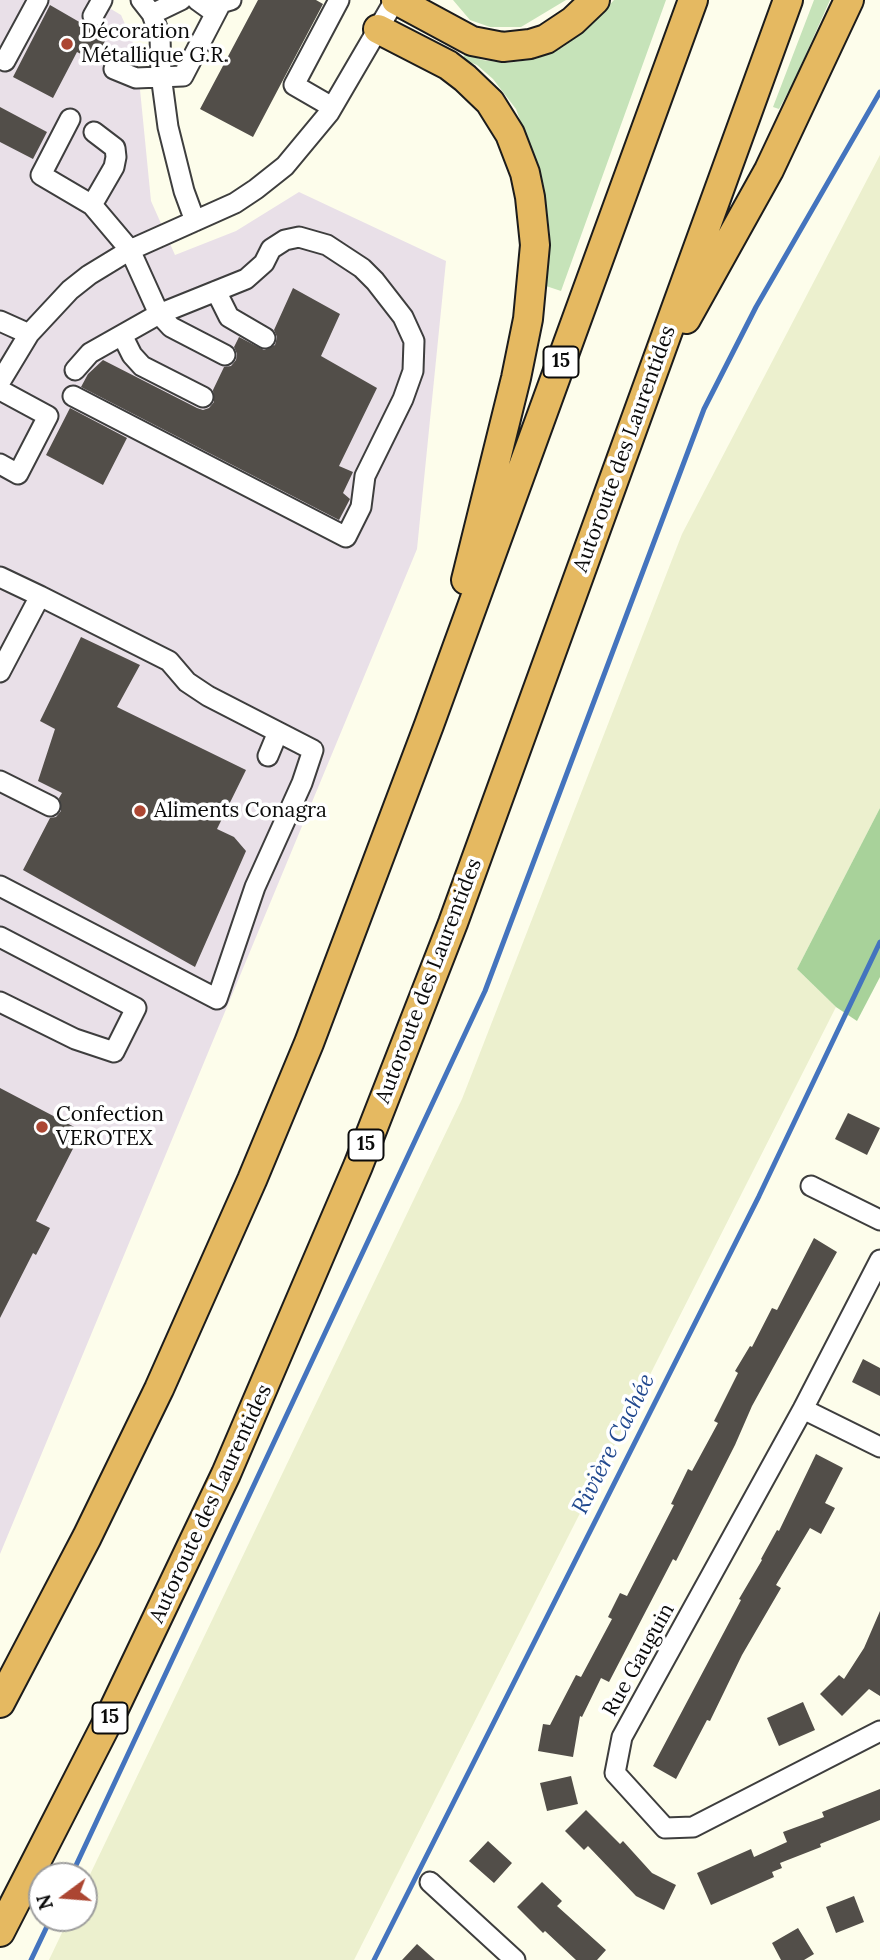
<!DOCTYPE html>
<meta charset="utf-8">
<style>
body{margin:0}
#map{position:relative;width:880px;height:1960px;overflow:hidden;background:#fdfdeb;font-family:Lora,serif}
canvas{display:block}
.north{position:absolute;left:28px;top:1862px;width:70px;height:70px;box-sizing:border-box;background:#fff;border:2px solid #9d9d9d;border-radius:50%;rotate:254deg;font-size:19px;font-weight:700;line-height:28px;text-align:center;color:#0b0b0b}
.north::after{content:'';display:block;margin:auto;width:24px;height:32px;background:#ac4632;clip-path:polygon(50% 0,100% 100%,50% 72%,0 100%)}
</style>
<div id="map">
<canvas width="880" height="1960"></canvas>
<div class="north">N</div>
</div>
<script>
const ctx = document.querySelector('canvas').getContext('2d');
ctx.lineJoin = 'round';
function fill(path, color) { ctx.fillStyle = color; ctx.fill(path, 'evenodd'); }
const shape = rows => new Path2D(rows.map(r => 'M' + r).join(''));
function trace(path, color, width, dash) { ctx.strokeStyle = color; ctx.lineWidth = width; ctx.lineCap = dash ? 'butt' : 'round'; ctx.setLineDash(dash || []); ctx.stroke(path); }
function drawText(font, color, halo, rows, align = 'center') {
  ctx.font = font + ' Lora,serif'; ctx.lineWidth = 7; ctx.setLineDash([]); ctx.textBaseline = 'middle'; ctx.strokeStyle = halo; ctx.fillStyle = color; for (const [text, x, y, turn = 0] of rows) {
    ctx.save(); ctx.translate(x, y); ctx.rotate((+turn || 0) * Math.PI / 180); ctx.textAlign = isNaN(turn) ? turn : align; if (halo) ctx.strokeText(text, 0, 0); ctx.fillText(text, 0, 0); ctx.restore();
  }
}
fill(shape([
 [0,0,96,0,121,15,136,49,151,201,175,255,236,231,299,192,446,261,417,549,0,1554]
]), '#e9e0e8');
fill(shape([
 [880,155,880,808,797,969,836,1007,354,1960,49,1960,69,1918,84,1918,84,1887,462,1099,682,534]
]), '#ecf0ce');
fill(shape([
 [453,0,566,0,521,27,490,27,470,20],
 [614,0,666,0,561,291,546,286,550,235,544,186,516,109,493,79,477,65,462,59,466,53,482,60,507,63,536,59,563,47,589,27],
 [814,0,830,0,793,83,779,109,773,107]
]), '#c6e3b9');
fill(shape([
 [880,808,880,977,857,1021,836,1007,797,969]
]), '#a8d29a');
trace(shape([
 [71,1876,485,991,704,409,756,307,880,92],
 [31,1960,51,1918],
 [374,1960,759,1196,880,942]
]), '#4474be', 5);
fill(shape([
 [258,0,316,0,323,4,253,137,200,109],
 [50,5,88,27,108,35,95,61,77,52,53,98,13,77],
 [0,107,47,132,33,159,0,142],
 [293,288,340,314,321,356,377,388,339,466,353,472,343,493,350,499,339,520,81,387,88,374,103,360,197,408,203,410,209,408,214,402,213,390,224,367,231,366,236,360,237,354,234,347,239,337,264,350,275,345,277,337,274,330],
 [70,408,127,438,103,485,46,455],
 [81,637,140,665,117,707,246,770,217,829,234,837,246,851,195,967,23,870,50,818,56,817,61,811,59,798,62,793,38,781,55,729,40,721],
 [0,1088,82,1131,36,1221,50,1228,36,1255,33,1253,0,1318],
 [848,1113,880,1128,867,1155,835,1139],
 [814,1238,837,1252,752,1406,735,1445,676,1561,673,1559,609,1682,601,1678,582,1717,580,1716,573,1757,538,1751,543,1724,550,1725,576,1675,581,1677,612,1619,608,1617,620,1593,627,1596,674,1505,671,1504,688,1469,692,1471,718,1423,714,1421,738,1373,735,1371,750,1346,752,1347,772,1308,777,1310],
 [863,1359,880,1368,880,1396,852,1382],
 [816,1454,843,1468,825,1503,835,1508,821,1534,810,1528,776,1585,781,1588,742,1655,710,1721,707,1720,676,1779,653,1766,741,1600,739,1599,762,1560,761,1559,777,1530,779,1531],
 [880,1611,880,1696,869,1689,842,1716,820,1694,839,1675,844,1679,864,1648],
 [803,1702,815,1730,779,1746,767,1718],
 [571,1776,578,1804,547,1811,540,1783],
 [880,1789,880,1820,820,1844,821,1847,780,1863,782,1868,772,1872,774,1877,711,1905,697,1873,751,1849,754,1857,787,1842,783,1832,824,1817,822,1812],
 [586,1810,620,1844,623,1841,652,1873,676,1885,664,1910,636,1896,588,1846,584,1850,565,1831],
 [488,1841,512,1863,494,1883,469,1861],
 [542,1882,562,1901,557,1906,606,1950,597,1960,576,1960,545,1931,543,1933,517,1907],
 [854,1896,864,1922,836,1933,826,1907],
 [798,1928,814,1954,804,1960,781,1960,772,1943],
 [417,1944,435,1960,402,1960]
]), '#524e49');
const minor = shape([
 [141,0,152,14,160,36,161,75,168,127,184,191,195,221],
 [197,0,215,13],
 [152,14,181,0],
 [93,16,102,0],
 [5,61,38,0],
 [114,69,136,78,183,76,221,3,231,0],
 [332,107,294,85,339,0],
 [70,119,41,175,92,205,114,167,116,157,115,148,94,132],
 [216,291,229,317,265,338],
 [0,321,29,334],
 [122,335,132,355,142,366,203,397],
 [75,370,90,353,159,314,171,327,225,355],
 [0,382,29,334,70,290,89,275,130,250,235,203,256,189,285,166,329,113,395,0],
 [0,390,48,416,18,474,0,464],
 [73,396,346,537,361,507,365,476,403,399,413,371,414,341,403,317,375,281,362,268,327,245,299,237,285,240,271,249,264,263,246,279,159,314,130,250,92,205],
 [0,577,40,596],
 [0,672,40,596,169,661,187,682,208,696,313,750,302,783,255,887,217,999,0,886],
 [268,756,278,732],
 [0,781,50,806],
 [0,937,136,1008,114,1052,75,1039,0,1002],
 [811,1186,880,1220],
 [880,1260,803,1409,622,1737,615,1773,665,1828,693,1827,880,1731],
 [803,1409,880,1447],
 [430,1882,515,1960]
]);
const highway = shape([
 [396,0,472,41,503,47,530,44,546,39,573,21,595,0],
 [378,29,448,65,465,78,490,102,510,134,525,173,530,197,535,245,528,319,516,378,466,580],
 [686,319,769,170,849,0],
 [0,1703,87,1537,159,1389,252,1180,309,1043,429,725,693,0],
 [0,1932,111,1715,226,1474,358,1166,453,923,788,0]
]);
trace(minor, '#3e3e3e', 23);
trace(highway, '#1c1c1c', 32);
trace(minor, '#fff', 19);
trace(highway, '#e5b961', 28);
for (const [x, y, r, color] of [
 [67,44,7,"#ac4632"],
 [140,811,7,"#ac4632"],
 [42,1127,7,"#ac4632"]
]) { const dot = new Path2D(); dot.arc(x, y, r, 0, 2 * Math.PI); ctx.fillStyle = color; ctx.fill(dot); trace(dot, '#fff', 2.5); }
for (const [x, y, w] of [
 [561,362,35],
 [366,1145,35],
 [110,1718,35]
]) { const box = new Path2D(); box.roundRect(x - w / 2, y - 15.5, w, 31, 5); ctx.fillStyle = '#fff'; ctx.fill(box); trace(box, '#0b0b0b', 2); }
drawText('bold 19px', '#0b0b0b', null, [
 ["15",561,362],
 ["15",366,1145],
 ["15",110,1718]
]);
drawText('21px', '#0b0b0b', '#fff', [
 ["Décoration",81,32],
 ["Métallique G.R.",81,56],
 ["Aliments Conagra",154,811],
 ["Confection",56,1115],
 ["VEROTEX",56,1139]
], 'left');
drawText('21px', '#0b0b0b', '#fff', [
 ["Autoroute des Laurentides",625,449,-70],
 ["Autoroute des Laurentides",429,981,-69],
 ["Autoroute des Laurentides",211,1504,-65],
 ["Rue Gauguin",639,1660,-61]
]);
drawText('italic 23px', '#22498f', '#fff', [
 ["Rivière Cachée",614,1444,-63]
]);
</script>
